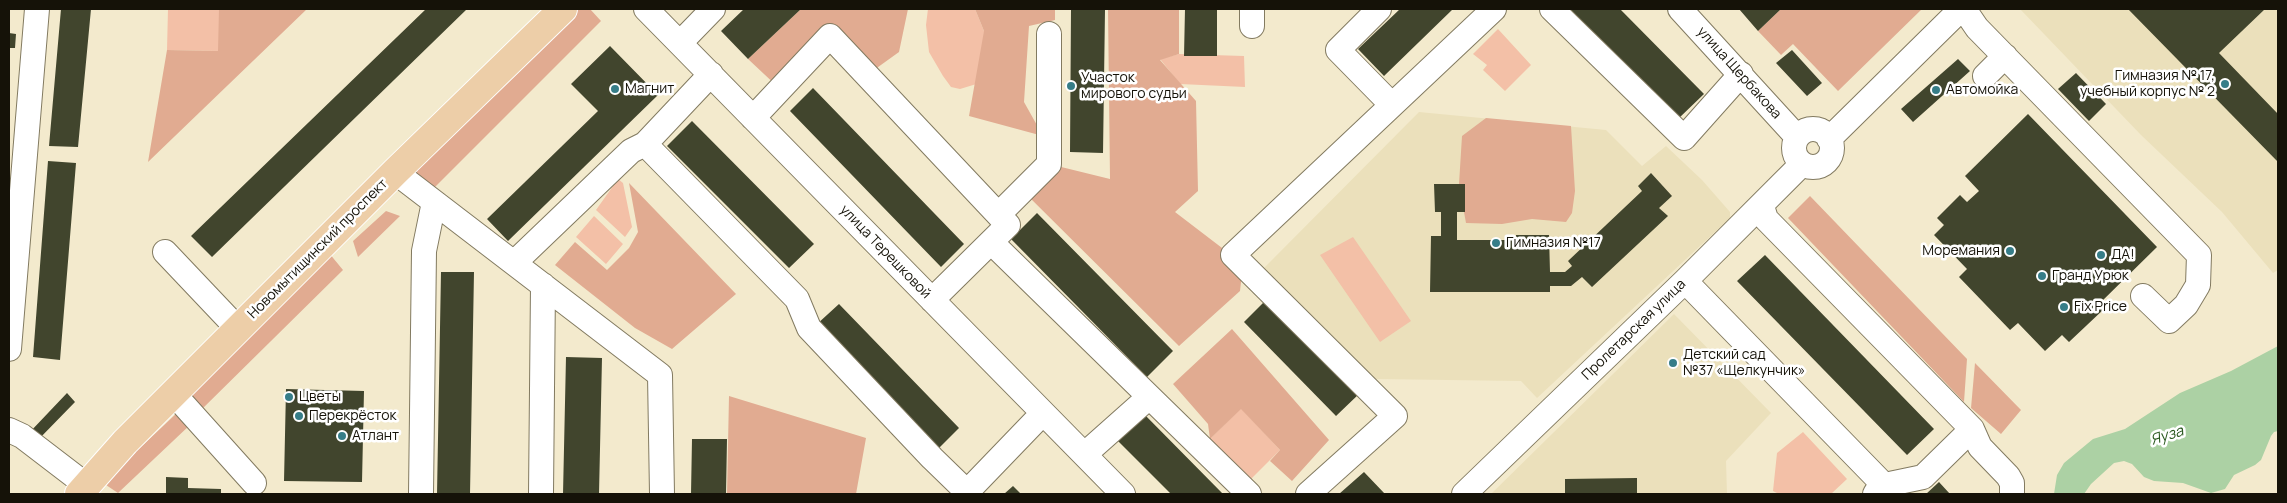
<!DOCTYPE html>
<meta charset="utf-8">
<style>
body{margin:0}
#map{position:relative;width:2287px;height:503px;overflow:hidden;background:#f3eacd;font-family:Manrope,sans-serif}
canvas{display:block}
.frame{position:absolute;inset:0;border:10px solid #151208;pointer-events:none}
</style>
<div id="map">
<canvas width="2287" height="503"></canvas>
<div class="frame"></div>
</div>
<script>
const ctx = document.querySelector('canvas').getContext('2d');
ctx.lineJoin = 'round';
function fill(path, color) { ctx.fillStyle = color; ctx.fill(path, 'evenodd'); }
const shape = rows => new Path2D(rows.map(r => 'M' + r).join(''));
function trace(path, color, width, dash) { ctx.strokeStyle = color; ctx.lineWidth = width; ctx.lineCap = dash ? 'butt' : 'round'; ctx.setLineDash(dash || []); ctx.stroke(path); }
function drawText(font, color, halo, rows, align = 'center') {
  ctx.font = font + ' Manrope,sans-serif'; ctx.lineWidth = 5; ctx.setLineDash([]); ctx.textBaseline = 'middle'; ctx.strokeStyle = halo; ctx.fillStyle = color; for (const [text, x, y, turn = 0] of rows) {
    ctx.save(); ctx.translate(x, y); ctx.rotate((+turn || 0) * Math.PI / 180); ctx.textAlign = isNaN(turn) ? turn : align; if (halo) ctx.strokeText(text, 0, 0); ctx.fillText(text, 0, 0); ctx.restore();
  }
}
fill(shape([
 [2020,9,2278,9,2278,270,2273,273,2222,212,2141,135],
 [1419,112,1606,130,1642,166,1666,146,1702,180,1730,212,1730,218,1537,398,1521,381,1374,379,1264,268],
 [1674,314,1771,413,1726,461,1727,494,1491,494]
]), '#ebe0bb');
fill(shape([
 [168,9,219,9,219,51,167,50],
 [928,9,975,9,984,31,983,82,960,89,951,87,943,76,929,52,926,25],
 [1498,29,1531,65,1505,91,1483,70,1487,65,1473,54],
 [1179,54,1244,56,1245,87,1180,84,1160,59],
 [618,179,623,183,632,227,625,237,596,210],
 [594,216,623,244,606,264,576,237],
 [1353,237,1411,321,1380,342,1320,255],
 [1241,408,1280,450,1250,480,1210,439],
 [1803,432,1847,479,1831,494,1779,494,1773,491,1777,453]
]), '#f3c0a7');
fill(shape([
 [219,9,307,9,148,162,167,50,218,51],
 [572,9,590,9,601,21,430,192,405,171],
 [801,9,908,9,899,52,867,75,830,37,780,89,748,59],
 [975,9,1055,9,1055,20,1029,26,1024,102,1043,136,969,116,984,31],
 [1108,9,1179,9,1179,54,1160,60,1196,101,1198,191,1175,212,1243,264,1240,291,1179,346,1023,191,1049,164,1110,179],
 [1781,9,1922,9,1838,91,1793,44,1781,55,1758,31],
 [1486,118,1571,126,1575,191,1572,213,1566,222,1532,219,1502,224,1466,223,1459,184,1462,136],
 [629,183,736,294,672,349,635,328,555,265,575,242,607,270,629,248,638,232],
 [1810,196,1967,359,1964,402,1788,218],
 [386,211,400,216,358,257,353,241],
 [329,253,343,270,199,412,186,396],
 [1232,329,1329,440,1292,481,1270,461,1280,450,1241,409,1210,439,1208,424,1173,384],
 [1975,363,2021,410,2001,434,1971,408],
 [729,396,866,438,856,494,727,494],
 [179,411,191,424,118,493,106,485,124,463]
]), '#e1ab91');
fill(shape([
 [2278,346,2278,431,2274,432,2271,436,2261,460,2255,465,2234,475,2225,489,2211,493,2183,483,2154,481,2144,477,2132,464,2124,461,2114,463,2091,484,2084,494,2054,494,2057,475,2064,463,2093,439,2125,429,2180,393,2231,371]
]), '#acd1a4');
fill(shape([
 [61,9,91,9,78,147,49,146],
 [426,9,467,9,212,257,191,236],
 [744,9,801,9,748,59,721,31],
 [1185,9,1217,9,1217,56,1184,56],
 [1400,9,1453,9,1384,76,1358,49],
 [1570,9,1620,9,1704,94,1678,119],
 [1739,9,1781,9,1758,31],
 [2128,9,2265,9,2219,53,2278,114,2278,162],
 [1071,10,1105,10,1103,153,1070,152],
 [9,33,16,34,15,48,9,48],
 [610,46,658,95,508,241,487,219,598,111,571,84],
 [1792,50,1822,83,1807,96,1776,63],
 [1958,59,1970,71,1913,122,1901,109],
 [2076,73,2106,104,2089,121,2058,89],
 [813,88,964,244,941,267,790,111],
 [2028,114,2157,247,2099,304,2104,309,2069,342,2062,335,2045,351,2018,323,2010,330,1959,277,1967,269,1934,235,1944,225,1937,218,1960,195,1967,202,1979,191,1965,176],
 [692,121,814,244,789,268,667,146],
 [48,161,76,163,60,360,33,357],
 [1651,173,1672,196,1659,208,1668,216,1592,287,1582,277,1571,286,1550,286,1550,292,1430,292,1431,236,1441,236,1441,212,1435,212,1434,184,1465,184,1465,212,1457,212,1457,240,1516,240,1516,235,1549,235,1550,272,1565,272,1572,266,1568,261,1642,191,1638,186],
 [1037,213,1173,351,1147,377,1011,239],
 [1765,255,1934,429,1907,455,1737,281],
 [441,272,474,272,470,494,437,494],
 [1268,298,1360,393,1336,416,1244,322],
 [839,304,959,428,937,450,816,325],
 [566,357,602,358,599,494,563,494],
 [286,389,364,391,362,482,284,481],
 [67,393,75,402,37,441,29,433],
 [1143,413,1223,494,1171,494,1116,439],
 [692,439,727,439,726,494,691,494],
 [1364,472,1385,494,1339,494],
 [166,477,188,478,188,488,221,489,221,494,166,494],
 [1637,478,1637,494,1565,494,1565,479],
 [1939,482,1950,494,1926,494],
 [1013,486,1021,494,1004,494]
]), '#41452d');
const minor = shape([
 [646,9,1123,494],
 [1379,9,1338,50,1392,105],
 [1552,9,1684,138,1741,74],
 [1680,9,1797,137],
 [1964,9,1977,28,2199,255,2198,285,2186,305,2169,321,2143,296],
 [1252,26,1252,9],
 [680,43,713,9],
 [711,74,645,144,797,299,809,328,932,458,967,492],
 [1985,76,2005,56],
 [753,118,830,36,1008,225,932,300],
 '1794 148a19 19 0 1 1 38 0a19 19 0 1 1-38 0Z',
 [1829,139,1961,9],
 [395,172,660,375,662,494],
 [1762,206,1766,219,1972,429,1980,447,2008,476,2012,483,2012,494],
 [999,214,1049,164,1049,34],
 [991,242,1249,494],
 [165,252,238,329],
 [514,263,631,151,645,144],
 [1685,281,1879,480,1880,486,1875,494],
 [9,349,37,9],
 [174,394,254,483],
 [9,430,22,436,86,485],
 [1085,454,1148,398],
 [1880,486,1923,477,1972,429],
 [421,494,424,251,434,202],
 [541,494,543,285],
 [965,494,1043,413],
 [1308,494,1395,416,1233,255,1494,9],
 [1464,494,1685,281,1802,164]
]);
const major = shape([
 [79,494,125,442,395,172,563,9]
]);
trace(minor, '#827a60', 26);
trace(major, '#fff', 30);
trace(minor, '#fff', 24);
trace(major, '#edcea8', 28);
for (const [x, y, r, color] of [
 [2225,84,5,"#367d88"],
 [1071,86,5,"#367d88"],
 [615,89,5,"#367d88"],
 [1936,90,5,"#367d88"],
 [1496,243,5,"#367d88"],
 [2010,251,5,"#367d88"],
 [2101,255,5,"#367d88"],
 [2042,276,5,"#367d88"],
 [2064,307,5,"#367d88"],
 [1673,363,5,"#367d88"],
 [289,397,5,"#367d88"],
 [299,416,5,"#367d88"],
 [342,436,5,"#367d88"]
]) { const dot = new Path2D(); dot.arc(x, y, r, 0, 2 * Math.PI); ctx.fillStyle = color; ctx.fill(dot); trace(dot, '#fff', 2); }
drawText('14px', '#151208', '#fff', [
 ["улица Щербакова",1739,73,48],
 ["Новомытищинский проспект",318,249,-45],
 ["улица Терешковой",885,252,46],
 ["Пролетарская улица",1634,330,-44]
]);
drawText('14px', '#151208', '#fff', [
 ["Гимназия № 17,",2215,76,"right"],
 ["учебный корпус № 2",2215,92,"right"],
 ["Участок",1081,78],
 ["мирового судьи",1081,94],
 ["Магнит",625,89],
 ["Автомойка",1946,90],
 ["Гимназия №17",1506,243],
 ["Моремания",2000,251,"right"],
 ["ДА!",2111,255],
 ["Гранд Урюк",2052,276],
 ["Fix Price",2074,307],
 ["Детский сад",1683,355],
 ["№37 «Щелкунчик»",1683,371],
 ["Цветы",299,397],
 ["Перекрёсток",309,416],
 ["Атлант",352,436]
], 'left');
drawText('italic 15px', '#28571d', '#fff', [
 ["Яуза",2167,436,-17]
]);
</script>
